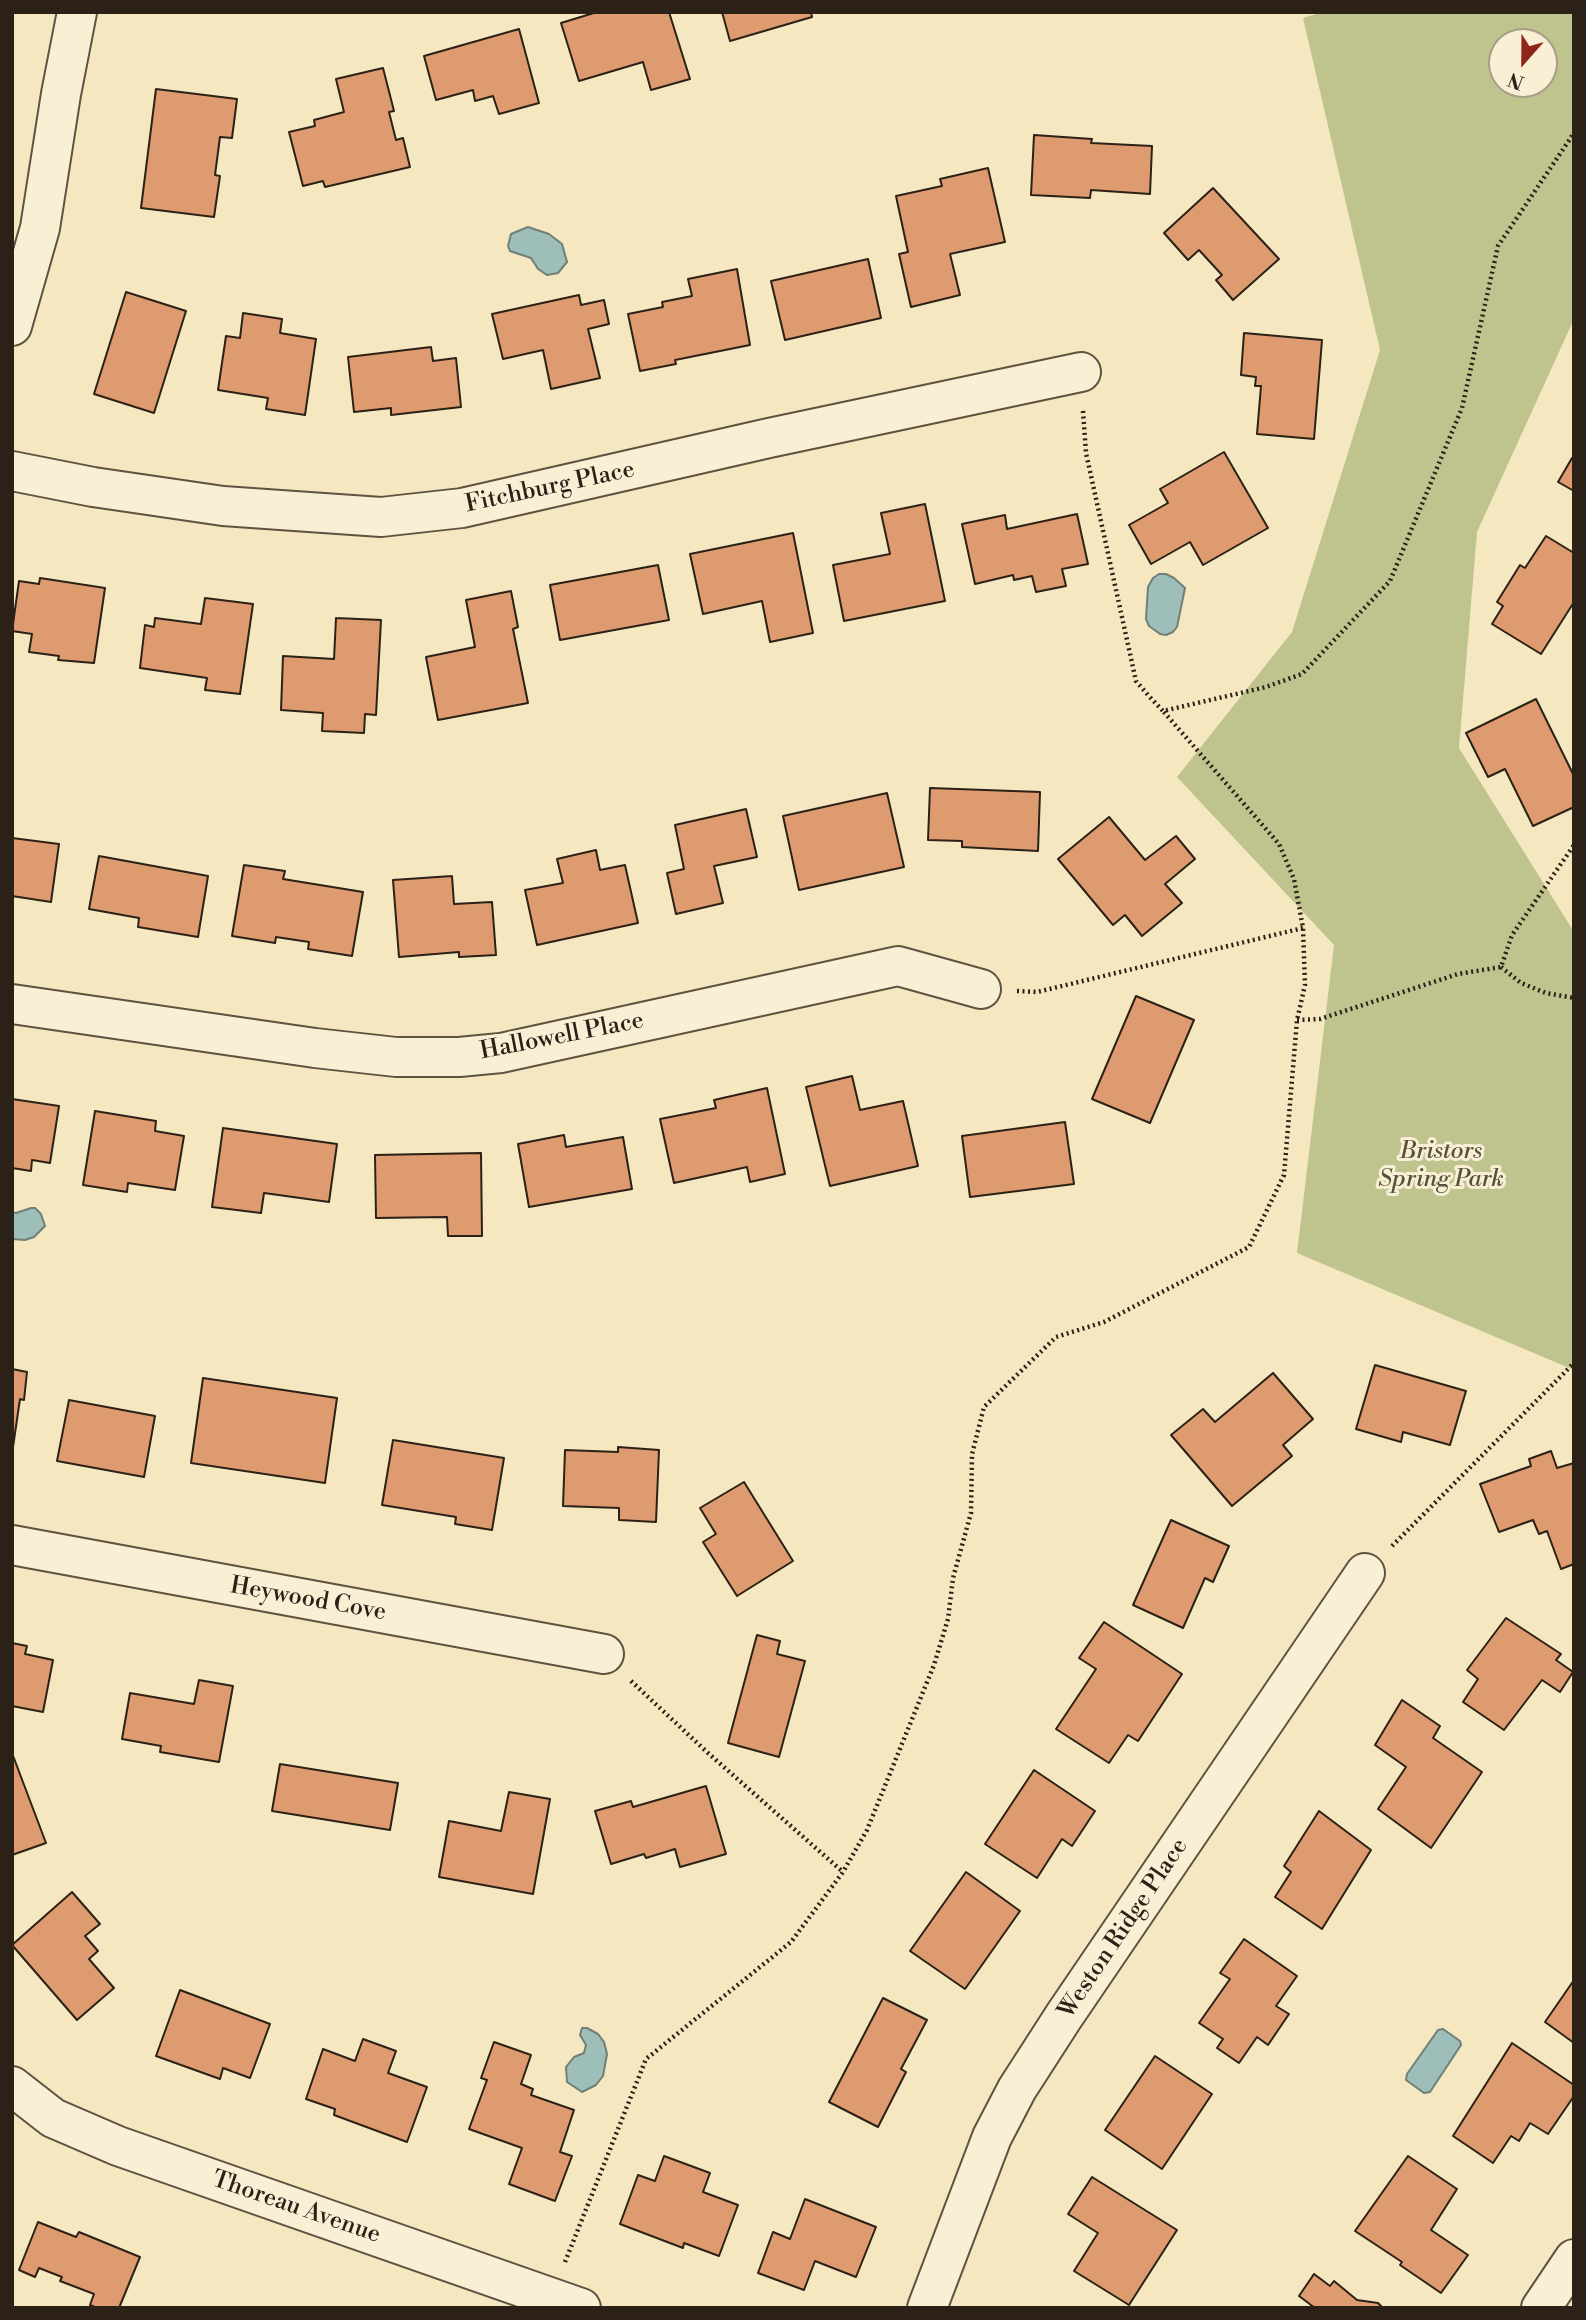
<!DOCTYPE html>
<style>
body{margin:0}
#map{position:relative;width:1586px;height:2320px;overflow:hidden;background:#f5e7bf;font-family:"Libre Bodoni",serif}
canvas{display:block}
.frame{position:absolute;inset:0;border:14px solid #2b2117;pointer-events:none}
.north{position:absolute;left:1488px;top:28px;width:70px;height:70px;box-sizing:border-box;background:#f8efd5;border:2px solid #a69d89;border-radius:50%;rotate:201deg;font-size:19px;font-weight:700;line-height:28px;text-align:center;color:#2b2117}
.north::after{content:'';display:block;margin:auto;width:24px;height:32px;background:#8f2418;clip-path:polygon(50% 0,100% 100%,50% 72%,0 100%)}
</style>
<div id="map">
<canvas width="1586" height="2320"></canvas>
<div class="frame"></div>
<div class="north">N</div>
</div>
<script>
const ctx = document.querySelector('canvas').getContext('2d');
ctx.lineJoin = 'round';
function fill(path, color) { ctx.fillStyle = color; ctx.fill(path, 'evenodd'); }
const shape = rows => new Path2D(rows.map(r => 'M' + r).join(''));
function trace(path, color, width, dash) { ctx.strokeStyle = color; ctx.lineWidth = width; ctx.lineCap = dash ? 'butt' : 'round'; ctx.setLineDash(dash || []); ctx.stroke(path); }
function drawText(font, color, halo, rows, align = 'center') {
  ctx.font = font + ' "Libre Bodoni",serif'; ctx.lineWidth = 6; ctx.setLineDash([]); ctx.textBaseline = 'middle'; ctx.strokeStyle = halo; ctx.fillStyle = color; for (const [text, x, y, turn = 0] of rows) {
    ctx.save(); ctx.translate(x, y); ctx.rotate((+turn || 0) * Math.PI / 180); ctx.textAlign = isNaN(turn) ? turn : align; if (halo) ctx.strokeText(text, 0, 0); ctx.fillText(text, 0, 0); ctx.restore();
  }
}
fill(shape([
 [1323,12,1574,12,1574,319,1477,532,1459,748,1574,932,1574,1370,1297,1253,1334,945,1177,777,1292,632,1380,350,1303,18],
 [1502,42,1544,42,1544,84,1502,84]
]), '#bfc48f');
const water = shape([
 [528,227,549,234,562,244,567,262,558,273,547,275,538,269,531,258,510,251,508,246,511,234,528,227],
 [1159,574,1166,574,1174,578,1185,588,1177,627,1173,632,1166,635,1160,634,1149,626,1146,619,1148,587,1153,578,1159,574],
 [31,1208,35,1208,41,1214,45,1226,34,1237,25,1240,12,1239,12,1212,16,1213,31,1208],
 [582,2028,587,2028,598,2034,604,2042,607,2054,603,2076,596,2085,582,2092,567,2082,566,2067,574,2057,584,2053,586,2045,580,2035,582,2028],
 [1443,2029,1460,2041,1461,2045,1430,2092,1424,2093,1406,2080,1407,2074,1438,2030,1443,2029]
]);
fill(water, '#9ebeb9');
trace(water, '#707f78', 2);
const building = shape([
 [597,12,669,12,690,79,651,90,643,62,579,81,561,23,597,12],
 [722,12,811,12,812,17,730,41,722,12],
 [519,29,539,103,499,114,493,96,475,101,473,90,436,100,424,56,519,29],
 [383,68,394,111,389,112,396,140,403,138,410,167,325,187,323,181,303,186,289,132,315,126,314,120,344,112,336,79,383,68],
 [156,89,237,99,232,138,220,137,215,175,220,176,214,217,141,208,156,89],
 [1034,135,1092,139,1091,143,1152,146,1150,194,1091,190,1090,198,1031,195,1034,135],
 [988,168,1005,242,950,254,960,295,911,307,899,254,908,252,896,196,942,186,940,179,988,168],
 [1213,188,1279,259,1233,300,1216,280,1222,275,1199,250,1188,260,1164,233,1213,188],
 [868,259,881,318,785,340,771,281,868,259],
 [737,269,750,345,675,360,676,364,640,371,628,314,663,307,662,302,692,296,688,279,737,269],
 [126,292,186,311,154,413,94,394,126,292],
 [579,295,581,305,604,300,609,324,588,329,600,378,551,389,543,350,503,359,492,314,579,295],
 [243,313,282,319,280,333,316,339,305,415,266,409,268,398,218,390,226,336,240,338,243,313],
 [1244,333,1322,340,1314,439,1257,434,1261,386,1255,386,1256,377,1241,375,1244,333],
 [431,347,433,361,456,358,461,407,391,415,391,408,354,412,348,357,431,347],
 [1224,452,1268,528,1203,565,1190,542,1151,564,1129,525,1168,503,1160,489,1224,452],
 [1572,458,1574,459,1574,491,1558,482,1572,458],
 [925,504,945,601,844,621,833,565,890,554,881,513,925,504],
 [1077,514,1088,564,1062,569,1066,586,1036,592,1032,576,1014,580,1013,575,975,584,962,524,1005,515,1007,529,1077,514],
 [793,533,813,633,770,642,762,601,703,614,690,554,793,533],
 [1546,536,1574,553,1574,602,1541,654,1492,624,1503,606,1497,602,1520,565,1525,568,1546,536],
 [658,565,669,620,560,640,550,585,658,565],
 [40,578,105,588,94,663,58,660,59,656,29,652,32,634,12,631,19,581,39,584,40,578],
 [511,591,518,627,513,629,528,703,438,720,426,657,475,647,466,600,511,591],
 [205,598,253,604,240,694,205,690,207,678,140,668,145,625,154,627,155,618,201,624,205,598],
 [336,618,381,620,376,715,365,714,364,733,322,731,323,713,281,710,283,656,334,659,336,618],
 [1536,699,1574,776,1574,807,1533,826,1505,769,1488,777,1466,733,1536,699],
 [930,788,1040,792,1038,851,962,847,962,841,928,840,930,788],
 [887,793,904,867,799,890,783,816,887,793],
 [746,809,757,857,714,866,723,903,676,914,667,873,684,869,675,825,746,809],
 [1109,817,1145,860,1176,836,1195,859,1165,884,1182,903,1142,936,1125,915,1113,925,1058,859,1109,817],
 [12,838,59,844,51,902,12,896,12,838],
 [596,850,600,870,625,865,638,923,537,945,525,890,563,883,557,859,596,850],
 [99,856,208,876,198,937,138,927,139,918,89,909,99,856],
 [244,865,285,871,283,879,363,892,352,956,308,949,309,942,276,937,275,943,232,936,244,865],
 [452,876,454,904,492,902,496,955,459,957,459,952,399,957,393,880,452,876],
 [1136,996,1194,1020,1150,1123,1092,1099,1136,996],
 [852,1076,860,1110,903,1101,918,1166,830,1186,806,1087,852,1076],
 [767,1088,785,1174,750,1182,747,1167,674,1183,660,1119,716,1108,714,1100,767,1088],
 [12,1099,59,1106,50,1163,32,1160,31,1171,12,1168,12,1099],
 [95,1111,156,1121,155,1131,184,1136,175,1190,128,1183,127,1192,83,1185,95,1111],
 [1065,1122,1074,1184,970,1197,962,1136,1065,1122],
 [223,1128,337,1144,329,1202,264,1193,261,1213,212,1207,223,1128],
 [564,1135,566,1147,623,1137,632,1189,529,1207,518,1144,564,1135],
 [481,1153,482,1236,448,1236,447,1217,376,1218,375,1155,481,1153],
 [1375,1365,1466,1391,1450,1445,1403,1432,1401,1442,1356,1429,1375,1365],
 [12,1369,27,1372,24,1400,20,1399,13,1447,12,1369],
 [1273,1373,1313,1419,1283,1445,1292,1456,1232,1506,1171,1435,1203,1409,1215,1422,1273,1373],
 [203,1378,337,1398,325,1483,191,1463,203,1378],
 [69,1400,155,1416,144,1477,57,1461,69,1400],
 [393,1440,504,1458,492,1530,455,1524,456,1517,382,1505,393,1440],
 [618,1447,659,1450,656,1522,619,1520,619,1508,563,1506,565,1450,618,1452,618,1447],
 [1551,1451,1557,1468,1574,1463,1574,1564,1561,1569,1547,1531,1539,1534,1533,1520,1499,1532,1480,1484,1531,1466,1529,1459,1551,1451],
 [744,1482,793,1561,737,1596,703,1542,716,1534,700,1508,744,1482],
 [1171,1520,1229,1546,1213,1582,1205,1578,1183,1628,1133,1605,1171,1520],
 [1506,1618,1561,1654,1556,1660,1573,1672,1560,1692,1542,1680,1504,1730,1463,1702,1478,1679,1467,1670,1506,1618],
 [1104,1622,1182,1674,1138,1741,1128,1735,1109,1763,1056,1729,1096,1669,1079,1658,1104,1622],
 [757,1635,780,1641,777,1654,805,1661,779,1757,728,1743,757,1635],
 [12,1643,27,1646,25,1654,53,1660,43,1712,12,1706,12,1643],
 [199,1680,233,1686,219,1762,160,1752,161,1746,122,1739,130,1693,194,1704,199,1680],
 [1402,1700,1440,1726,1433,1738,1482,1772,1431,1848,1378,1809,1406,1767,1375,1745,1402,1700],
 [12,1753,46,1843,12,1855,12,1753],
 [280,1764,398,1783,390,1830,272,1811,280,1764],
 [1034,1770,1095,1811,1072,1846,1062,1839,1037,1878,985,1844,1034,1770],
 [706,1786,726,1854,680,1867,675,1849,646,1858,644,1854,611,1864,595,1811,631,1801,633,1807,706,1786],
 [509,1792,550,1799,533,1894,439,1877,449,1821,501,1831,509,1792],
 [1319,1811,1371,1850,1322,1929,1275,1897,1291,1872,1284,1866,1319,1811],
 [966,1872,1020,1911,965,1989,910,1951,966,1872],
 [72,1892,100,1924,85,1936,98,1951,89,1959,114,1988,77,2020,12,1945,72,1892],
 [1244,1939,1297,1976,1276,2006,1289,2014,1268,2045,1257,2037,1239,2063,1217,2048,1223,2039,1199,2023,1230,1979,1220,1973,1244,1939],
 [1574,1980,1574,2043,1545,2022,1574,1980],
 [180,1990,270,2024,250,2078,223,2068,220,2079,156,2056,180,1990],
 [883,1998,927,2020,901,2069,906,2072,878,2127,829,2102,883,1998],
 [363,2039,396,2051,388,2073,427,2087,407,2142,334,2115,335,2109,306,2099,323,2049,355,2061,363,2039],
 [494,2042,531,2055,521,2084,533,2089,531,2095,574,2110,560,2152,572,2156,555,2201,509,2184,522,2148,469,2129,487,2080,481,2078,494,2042],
 [1512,2043,1574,2085,1574,2096,1548,2134,1530,2123,1519,2141,1511,2136,1493,2163,1453,2136,1512,2043],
 [1155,2056,1212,2094,1162,2169,1105,2130,1155,2056],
 [664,2156,710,2173,703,2192,738,2205,719,2256,684,2243,683,2248,620,2224,638,2175,655,2181,664,2156],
 [1408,2156,1457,2189,1431,2230,1468,2255,1441,2293,1400,2265,1402,2262,1355,2231,1408,2156],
 [1092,2177,1177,2230,1129,2305,1074,2271,1098,2233,1068,2214,1092,2177],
 [805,2199,876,2227,856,2277,815,2261,804,2290,758,2273,773,2232,790,2239,805,2199],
 [38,2222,76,2237,79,2232,140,2257,119,2308,97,2308,90,2305,94,2294,60,2281,62,2277,39,2268,35,2277,19,2270,38,2222],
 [1314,2274,1330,2286,1334,2281,1357,2300,1378,2303,1383,2308,1315,2308,1299,2296,1314,2274]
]);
fill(building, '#de9b70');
trace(building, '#2b2117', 2);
const street = shape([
 [12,326,40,228,61,94,77,12],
 [12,471,93,487,223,506,381,517,462,508,769,438,1081,372],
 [12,1004,315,1048,396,1057,459,1057,501,1053,898,966,981,989],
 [12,1545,604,1654],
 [12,2086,53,2118,118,2146,581,2308],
 [927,2308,992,2137,1017,2089,1064,2016,1365,1573],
 [1541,2308,1574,2259]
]);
trace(street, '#5e5241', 42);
trace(shape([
 [1083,411,1086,453,1136,681,1148,695,1163,711,1266,687,1302,674,1390,581,1462,408,1498,246,1574,133],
 [1501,967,1521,983,1546,993,1574,998],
 [1017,991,1037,992,1303,928],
 [1297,1020,1320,1019,1458,974,1501,967,1512,935,1574,845],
 [1392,1546,1574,1363],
 [631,1681,708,1753,843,1872],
 [565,2262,646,2059,791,1942,843,1872,867,1830,934,1665,948,1619,953,1578,971,1513,972,1454,984,1407,1056,1337,1104,1322,1249,1247,1284,1175,1297,1020,1305,985,1303,928,1294,879,1279,844,1163,711]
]), '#2b2117', 4.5, [2, 3.5]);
trace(street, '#f8efd5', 38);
drawText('24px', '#2b2117', '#f8efd5', [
 ["Fitchburg Place",550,488,-12],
 ["Hallowell Place",562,1037,-11],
 ["Heywood Cove",308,1600,10],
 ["Weston Ridge Place",1124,1929,-56],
 ["Thoreau Avenue",296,2208,19]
]);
drawText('italic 24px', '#57523b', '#f8efd5', [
 ["Bristors",1441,1152],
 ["Spring Park",1441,1180]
]);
</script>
